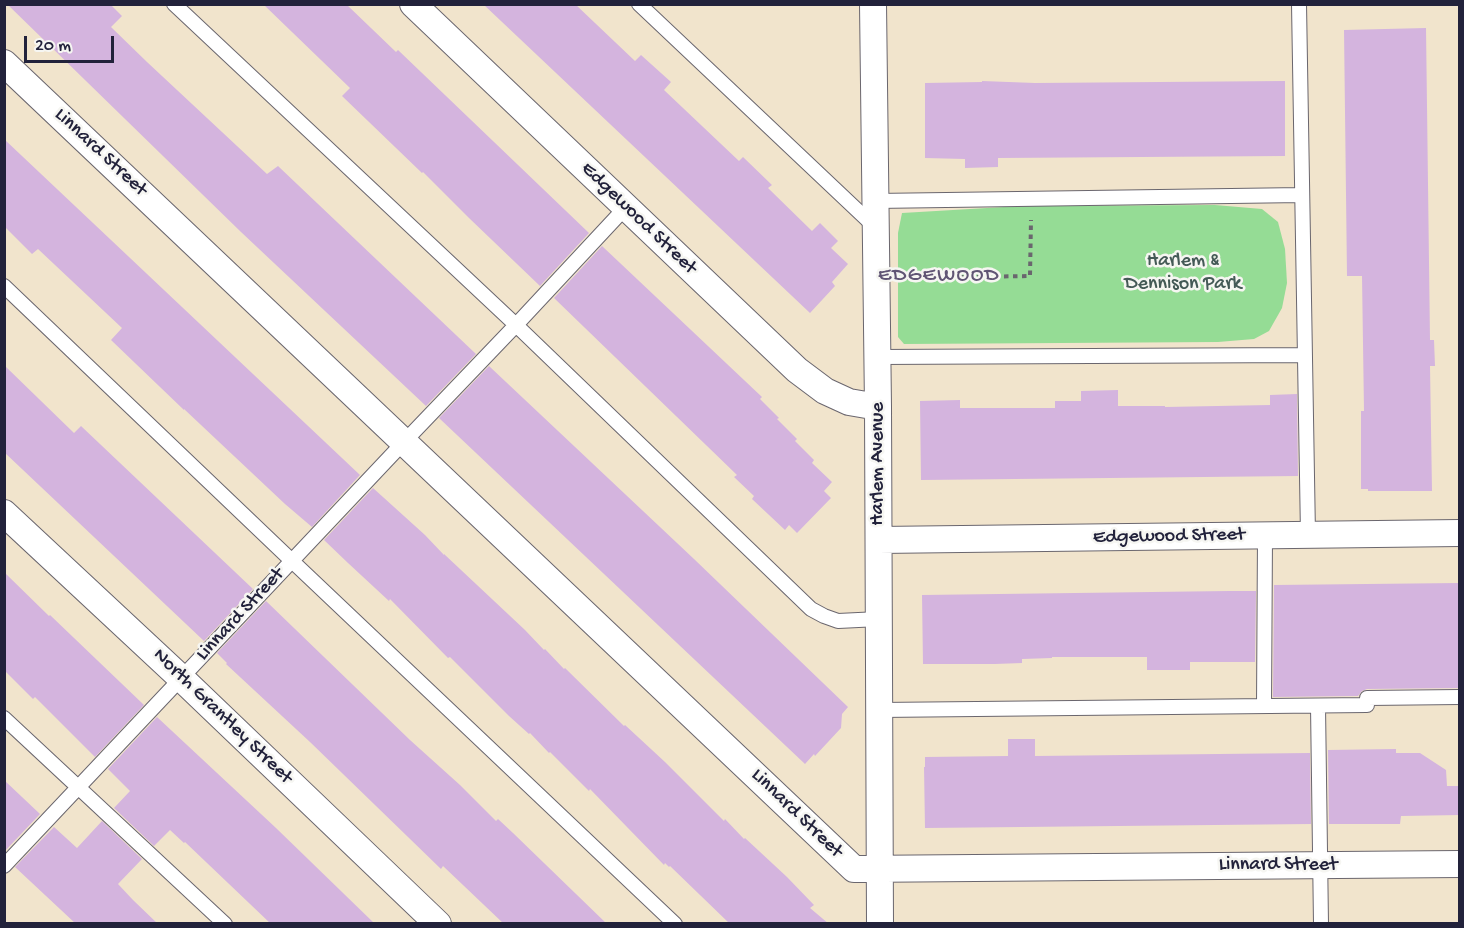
<!DOCTYPE html>
<style>
body{margin:0}
#map{position:relative;width:1464px;height:928px;overflow:hidden;background:#f1e4cc;font-family:"Gochi Hand",sans-serif}
canvas{display:block}
.frame{position:absolute;inset:0;border:6px solid #22223b;pointer-events:none}
.scale{position:absolute;left:24px;top:36px;width:90px;height:27px;box-sizing:border-box;border:3px solid #22223b;border-top:0;padding-left:8px;font-size:18px;line-height:21px;white-space:nowrap;color:#22223b;-webkit-text-stroke:4px #f6f6f2;paint-order:stroke}
</style>
<div id="map">
<canvas width="1464" height="928"></canvas>
<div class="frame"></div>
<div class="scale">20 m</div>
</div>
<script>
const ctx = document.querySelector('canvas').getContext('2d');
ctx.lineJoin = 'round';
function fill(path, color) { ctx.fillStyle = color; ctx.fill(path, 'evenodd'); }
const shape = rows => new Path2D(rows.map(r => 'M' + r).join(''));
function trace(path, color, width, dash) { ctx.strokeStyle = color; ctx.lineWidth = width; ctx.lineCap = dash ? 'butt' : 'round'; ctx.setLineDash(dash || []); ctx.stroke(path); }
function drawText(font, color, halo, rows, align = 'center') {
  ctx.font = font + ' "Gochi Hand",sans-serif'; ctx.lineWidth = 5; ctx.setLineDash([]); ctx.textBaseline = 'middle'; ctx.strokeStyle = halo; ctx.fillStyle = color; for (const [text, x, y, turn = 0] of rows) {
    ctx.save(); ctx.translate(x, y); ctx.rotate((+turn || 0) * Math.PI / 180); ctx.textAlign = isNaN(turn) ? turn : align; if (halo) ctx.strokeText(text, 0, 0); ctx.fillText(text, 0, 0); ctx.restore();
  }
}
fill(shape([
 [1215,205,1262,209,1278,222,1285,249,1287,283,1282,308,1269,331,1254,339,1218,342,904,344,898,337,898,233,902,213,1021,206]
]), '#95dc95');
fill(shape([
 [7,4,110,4,122,16,111,27,147,62,267,174,278,166,476,354,426,406,241,232],
 [263,4,346,4,396,52,398,50,589,233,540,286,469,218,423,172,422,173,342,96,350,88],
 [483,4,575,4,635,61,641,55,671,82,664,90,739,161,743,157,772,185,768,188,812,231,820,223,838,241,831,248,848,264,832,282,835,286,810,313],
 [1426,28,1430,340,1434,340,1435,366,1430,366,1432,491,1368,491,1368,489,1361,489,1361,411,1364,411,1362,276,1347,276,1344,30],
 [982,81,1035,83,1285,81,1285,156,998,158,998,167,965,168,965,159,925,158,925,83,982,82],
 [4,139,360,475,312,527,285,504,184,409,184,410,111,340,122,328,38,249,32,254,4,226],
 [602,246,762,397,760,399,779,418,777,419,797,439,795,441,814,460,812,463,832,482,824,491,831,498,797,533,789,525,785,530,752,499,754,496,734,477,737,475,554,298],
 [4,365,74,433,81,426,253,589,204,641,4,452],
 [489,366,694,559,848,707,842,714,841,728,815,756,814,754,805,764,439,418],
 [1118,390,1118,406,1165,406,1165,407,1270,405,1270,395,1297,394,1298,476,921,480,920,401,960,400,960,408,1055,408,1055,401,1081,401,1081,391],
 [373,488,425,535,444,555,444,554,525,630,544,650,545,649,564,669,565,668,624,726,625,725,665,762,724,821,725,819,744,839,745,838,787,877,814,905,810,908,829,924,730,924,670,866,669,867,665,863,664,865,590,789,589,791,550,752,549,753,530,733,529,734,509,716,450,657,448,658,390,599,389,601,348,563,324,540],
 [4,572,49,616,50,615,144,705,95,757,35,697,33,699,4,670],
 [1459,583,1460,688,1367,689,1362,691,1358,696,1273,697,1274,585],
 [1229,591,1256,591,1255,662,1190,662,1190,670,1147,670,1147,657,1052,657,1052,658,1022,659,1022,663,995,664,923,664,922,595],
 [266,601,410,740,460,785,496,821,498,819,513,833,607,924,504,924,443,866,441,869,310,742,226,664,227,663,217,653],
 [157,717,276,828,375,924,271,924,185,842,184,843,170,830,154,846,114,808,130,791,108,769],
 [1008,739,1035,739,1035,756,1310,753,1311,824,925,828,924,767,925,767,925,757,1008,756],
 [1396,749,1396,753,1420,753,1446,770,1447,786,1460,786,1460,815,1401,816,1400,824,1329,824,1328,750],
 [4,780,40,814,4,852],
 [102,821,142,859,118,884,133,900,158,924,76,924,15,867,54,827,77,848]
]), '#d4b4de');
const lane = shape([
 [174,4,516,325,811,609,824,616,838,621,879,619],
 [639,4,875,227],
 [1299,4,1308,535],
 [875,201,1302,195],
 [4,286,292,561,675,924],
 [877,357,1305,355],
 [1264,706,1265,536],
 [1318,706,1321,924],
 [879,710,1367,705,1367,698,1460,697],
 [4,718,225,924],
 [4,866,404,442,516,325,626,207]
]);
const street = shape([
 [413,4,797,370,825,391,849,402,878,407],
 [873,4,878,407,880,924],
 [4,63,854,869,1460,864],
 [4,513,181,678,438,924],
 [879,540,1460,533]
]);
trace(lane, '#6a666e', 16);
trace(street, '#6a666e', 28);
trace(shape([
 [905,278,1030,276,1031,220]
]), '#6a666e', 4, [4.5, 4.5]);
trace(lane, '#fff', 14);
trace(street, '#fff', 26);
drawText('20px', '#22223b', '#f6f6f2', [
 ["Linnard Street",100,153,43],
 ["Edgewood Street",638,219,44],
 ["Harlem Avenue",879,464,-90],
 ["Edgewood Street",1169,537,-1],
 ["Linnard Street",241,615,-47],
 ["North Grantley Street",222,717,44],
 ["Linnard Street",796,814,44],
 ["Linnard Street",1278,866]
]);
drawText('20px', '#445a56', '#f6f6f2', [
 ["Harlem &",1183,262],
 ["Dennison Park",1183,285]
]);
ctx.letterSpacing = '1.5px';
drawText('21px', '#605574', '#f6f6f2', [
 ["EDGEWOOD",939,277]
]);
ctx.letterSpacing = '0px';
</script>
